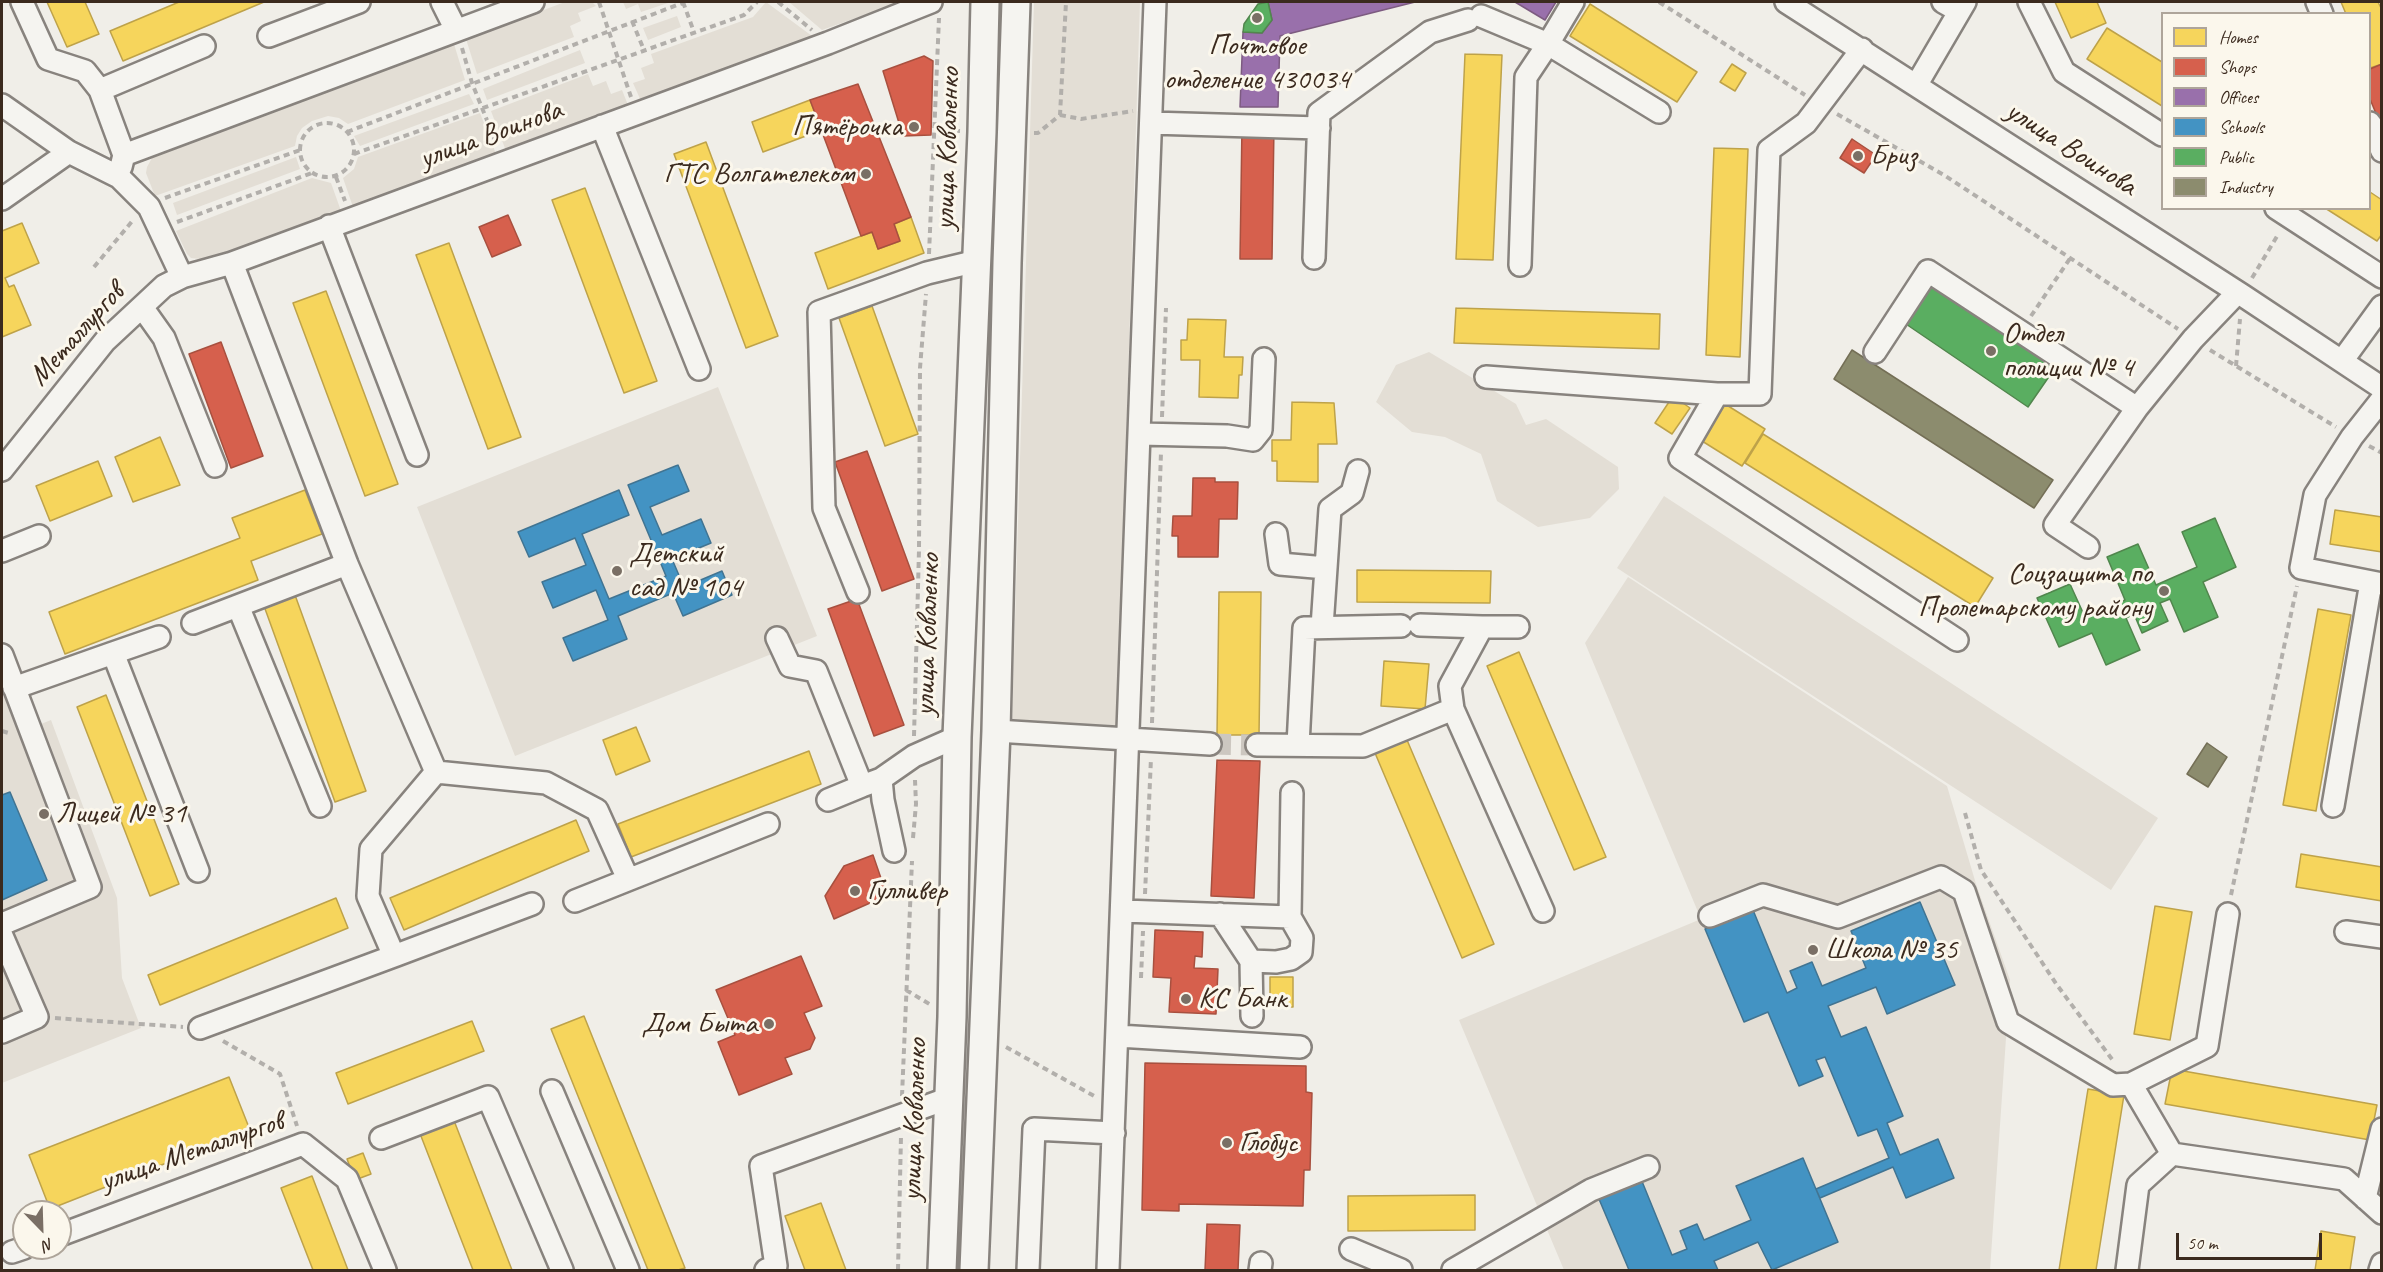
<!DOCTYPE html>
<meta charset="utf-8">
<style>
body{margin:0}
#map{position:relative;width:2383px;height:1272px;overflow:hidden;background:#f0eee8;font-family:Caveat,sans-serif}
canvas{display:block}
.frame{position:absolute;inset:0;border:3px solid #3b2a1e;pointer-events:none}
.legend{position:absolute;left:2161px;top:12px;width:210px;height:198px;box-sizing:border-box;background:#fbf7ec;border:2px solid #aea59a;margin:0;padding:8px 10px;list-style:none;font-size:18px;color:#3b2a1e}
.legend li{display:flex;align-items:center;gap:12px;height:30px}
.legend b{width:30px;border:2px solid #aea59a}
.north{position:absolute;left:12px;top:1200px;width:60px;height:60px;box-sizing:border-box;background:#fbf7ec;border:2px solid #aea59a;border-radius:50%;rotate:157deg;font-size:16px;font-weight:700;line-height:24px;text-align:center;color:#3b2a1e}
.north::after{content:'';display:block;margin:auto;width:21px;height:27px;background:#7a6f65;clip-path:polygon(50% 0,100% 100%,50% 72%,0 100%)}
.scale{position:absolute;left:2176px;top:1233px;width:146px;height:27px;box-sizing:border-box;border:3px solid #3b2a1e;border-top:0;padding-left:8px;font-size:18px;line-height:21px;white-space:nowrap;color:#3b2a1e;-webkit-text-stroke:4px #fbf7ec;paint-order:stroke}
</style>
<div id="map">
<canvas width="2383" height="1272"></canvas>
<div class="frame"></div>
<ul class="legend">
<li><b style="height:16px;background:#f6d55c"></b>Homes</li>
<li><b style="height:16px;background:#d6604d"></b>Shops</li>
<li><b style="height:16px;background:#9970ab"></b>Offices</li>
<li><b style="height:16px;background:#4393c3"></b>Schools</li>
<li><b style="height:16px;background:#5aae61"></b>Public</li>
<li><b style="height:16px;background:#8c8c6e"></b>Industry</li>
</ul>
<div class="north">N</div>
<div class="scale">50 m</div>
</div>
<script>
const ctx = document.querySelector('canvas').getContext('2d');
ctx.lineJoin = 'round';
function fill(path, color) { ctx.fillStyle = color; ctx.fill(path, 'evenodd'); }
const shape = rows => new Path2D(rows.map(r => 'M' + r).join(''));
function trace(path, color, width, dash) { ctx.strokeStyle = color; ctx.lineWidth = width; ctx.lineCap = dash ? 'butt' : 'round'; ctx.setLineDash(dash || []); ctx.stroke(path); }
function drawText(font, color, halo, rows, align = 'center') {
  ctx.font = font + ' Caveat,sans-serif'; ctx.lineWidth = 6; ctx.setLineDash([]); ctx.textBaseline = 'middle'; ctx.strokeStyle = halo; ctx.fillStyle = color; for (const [text, x, y, turn = 0] of rows) {
    ctx.save(); ctx.translate(x, y); ctx.rotate((+turn || 0) * Math.PI / 180); ctx.textAlign = isNaN(turn) ? turn : align; if (halo) ctx.strokeText(text, 0, 0); ctx.fillText(text, 0, 0); ctx.restore();
  }
}
fill(shape([
 [565,2,592,2,596,6,578,13,581,21,570,26,574,37,477,74,466,39],
 [623,2,671,2,641,12,638,4,626,9],
 [766,2,812,36,641,101,633,83,645,79,641,68,654,63,651,54,753,17],
 [789,2,901,2,822,30],
 [1034,2,1140,2,1117,725,1110,729,1016,725,1012,719],
 [677,16,681,27,648,40,643,28],
 [454,44,465,80,348,124,339,118,328,116,312,121,302,128,297,136,295,146,155,196,146,173,147,167,152,158,160,151],
 [580,50,585,63,487,100,483,89],
 [588,74,593,86,606,81,611,94,622,90,628,105,506,151,491,111],
 [469,94,474,104,360,146,354,136],
 [480,113,496,154,353,207,343,178,354,169,358,157],
 [296,157,300,169,177,215,173,203],
 [312,178,331,183,341,211,209,260,191,258,187,254,176,231],
 [1429,352,1516,404,1526,425,1546,419,1618,467,1619,489,1590,518,1538,527,1497,501,1481,454,1445,437,1412,432,1376,402,1396,365],
 [718,387,817,636,515,756,417,507],
 [1664,496,2158,818,2111,890,1617,568],
 [1628,577,1947,786,1976,884,2010,980,1990,1270,1564,1270,1459,1020,1701,919,1585,643],
 [2,668,26,730,51,720,117,898,122,978,141,1028,2,1083]
]), '#e3ded5');
const homes = shape([
 [47,2,85,2,99,34,67,47,47,2],
 [179,2,264,2,123,61,110,31,179,2],
 [2055,2,2097,2,2106,23,2071,38,2055,2],
 [2341,2,2378,2,2382,10,2382,64,2370,68,2370,14,2346,14,2341,2],
 [1590,4,1697,72,1677,102,1570,36,1590,4],
 [2107,28,2162,62,2162,106,2087,59,2107,28],
 [1465,54,1502,55,1493,260,1456,259,1465,54],
 [1732,64,1746,73,1735,91,1720,82,1732,64],
 [810,100,822,130,763,152,752,122,810,100],
 [706,142,778,336,746,348,674,154,706,142],
 [1714,148,1748,149,1740,357,1706,355,1714,148],
 [585,188,657,381,624,393,552,200,585,188],
 [2370,192,2382,200,2382,234,2377,241,2325,208,2370,208,2370,192],
 [911,217,924,253,828,289,815,253,872,232,878,249,900,241,894,224,911,217],
 [22,223,39,263,5,278,9,287,14,285,31,325,2,337,2,231,22,223],
 [449,243,521,437,488,449,416,255,449,243],
 [326,291,398,484,365,496,293,303,326,291],
 [872,306,918,434,885,446,839,318,872,306],
 [1456,308,1660,314,1659,349,1454,343,1456,308],
 [1188,319,1226,320,1224,357,1243,357,1242,375,1239,375,1238,398,1199,397,1200,360,1181,360,1181,340,1187,340,1188,319],
 [1673,396,1690,408,1672,434,1655,423,1673,396],
 [1292,402,1334,403,1337,444,1318,444,1318,482,1277,481,1277,461,1272,461,1272,440,1291,440,1292,402],
 [1725,404,1765,429,1742,466,1702,441,1725,404],
 [1763,434,1993,578,1975,607,1745,463,1763,434],
 [160,437,180,485,133,502,115,457,160,437],
 [98,461,112,496,50,521,36,486,98,461],
 [305,490,322,534,251,561,258,580,65,654,49,612,240,538,232,518,305,490],
 [2335,510,2382,517,2382,552,2330,544,2335,510],
 [1357,570,1491,571,1490,603,1357,602,1357,570],
 [1219,592,1261,592,1259,735,1217,735,1219,592],
 [295,595,366,791,335,802,264,606,295,595],
 [2318,609,2351,615,2316,811,2283,805,2318,609],
 [1519,652,1606,857,1574,870,1487,666,1519,652],
 [1384,661,1429,664,1425,709,1381,706,1384,661],
 [106,695,179,884,150,896,77,707,106,695],
 [636,727,650,761,616,775,603,740,636,727],
 [1407,740,1494,944,1462,958,1375,753,1407,740],
 [809,751,821,784,631,857,618,824,809,751],
 [576,820,589,851,404,930,390,898,576,820],
 [2301,854,2382,867,2382,901,2296,887,2301,854],
 [336,898,348,928,160,1005,148,975,336,898],
 [2155,906,2192,912,2170,1040,2134,1034,2155,906],
 [1270,977,1293,977,1293,1007,1270,1007,1270,977],
 [584,1016,685,1268,678,1270,648,1270,551,1029,584,1016],
 [472,1021,484,1051,348,1104,336,1073,472,1021],
 [2172,1069,2377,1105,2370,1140,2165,1104,2172,1069],
 [229,1077,250,1130,50,1209,29,1155,229,1077],
 [2088,1089,2124,1095,2096,1270,2059,1270,2088,1089],
 [453,1118,512,1270,473,1270,419,1131,453,1118],
 [363,1153,371,1174,355,1180,347,1159,363,1153],
 [312,1176,348,1270,313,1270,281,1188,312,1176],
 [1475,1195,1475,1230,1348,1231,1348,1196,1475,1195],
 [821,1203,846,1270,805,1270,785,1216,821,1203],
 [2321,1231,2355,1237,2350,1270,2315,1270,2321,1231]
]);
fill(homes, '#f6d55c');
trace(homes, '#bea249', 1.5);
const shops = shape([
 [924,56,933,61,931,135,903,136,883,71,924,56],
 [2382,64,2382,128,2370,99,2370,69,2382,64],
 [858,84,911,217,894,224,900,241,878,249,872,232,861,236,810,100,858,84],
 [1242,125,1274,126,1272,259,1240,259,1242,125],
 [1852,139,1876,155,1864,173,1840,158,1852,139],
 [508,215,521,245,492,257,479,227,508,215],
 [221,342,263,456,231,468,189,354,221,342],
 [867,451,914,579,882,591,835,462,867,451],
 [1193,478,1215,478,1215,482,1238,482,1237,519,1219,519,1218,557,1178,557,1178,536,1172,536,1173,516,1192,516,1193,478],
 [857,599,904,725,874,736,828,609,857,599],
 [1217,760,1260,761,1254,898,1211,896,1217,760],
 [873,855,884,887,879,899,834,919,825,896,844,866,873,855],
 [1155,930,1203,932,1202,957,1195,956,1194,968,1218,969,1216,1014,1169,1012,1171,978,1153,977,1155,930],
 [801,956,822,1006,804,1013,815,1038,810,1049,785,1058,792,1074,739,1095,718,1042,735,1035,716,990,801,956],
 [1145,1063,1306,1066,1306,1092,1312,1093,1310,1170,1304,1170,1303,1206,1179,1204,1179,1211,1142,1210,1145,1063],
 [1207,1224,1240,1225,1238,1270,1205,1270,1207,1224]
]);
fill(shops, '#d6604d');
trace(shops, '#a8503f', 1.5);
const offices = shape([
 [1268,2,1415,2,1280,36,1278,107,1240,107,1243,32,1262,33,1272,20,1268,2],
 [1515,2,1556,2,1545,20,1515,2]
]);
fill(offices, '#9970ab');
trace(offices, '#7d5b81', 1.5);
const schools = shape([
 [678,465,689,491,650,507,662,535,701,519,711,543,672,559,684,587,722,571,732,595,683,616,673,593,618,616,627,639,573,661,563,638,608,620,596,590,553,608,542,582,586,565,575,538,529,557,518,532,619,490,629,515,582,534,609,599,666,576,628,485,678,465],
 [10,792,47,880,2,900,2,795,10,792],
 [1920,902,1955,985,1887,1014,1876,987,1828,1006,1841,1037,1866,1027,1903,1116,1887,1123,1900,1155,1938,1139,1954,1178,1906,1198,1893,1167,1820,1198,1816,1189,1889,1158,1877,1129,1858,1136,1825,1057,1816,1060,1823,1076,1799,1086,1768,1012,1744,1022,1705,929,1753,910,1787,993,1797,988,1790,971,1812,962,1822,986,1866,968,1851,931,1920,902],
 [1803,1158,1838,1242,1772,1270,1758,1242,1714,1261,1718,1270,1629,1270,1596,1192,1639,1174,1672,1255,1687,1249,1680,1231,1697,1224,1704,1240,1751,1220,1736,1186,1803,1158]
]);
fill(schools, '#4393c3');
trace(schools, '#417492', 1.5);
const public = shape([
 [1268,2,1272,20,1262,33,1243,32,1244,24,1258,4,1268,2],
 [1929,278,2057,365,2028,407,1900,320,1929,278],
 [2215,518,2236,567,2203,582,2218,617,2184,632,2170,599,2160,603,2168,621,2142,633,2134,614,2126,618,2140,650,2106,665,2092,633,2059,647,2037,598,2070,584,2085,617,2125,600,2107,557,2138,544,2156,585,2197,567,2182,532,2215,518]
]);
fill(public, '#5aae61');
trace(public, '#51864d', 1.5);
const industry = shape([
 [1852,350,2053,480,2034,508,1834,379,1852,350],
 [2207,743,2227,757,2208,787,2187,774,2207,743]
]);
fill(industry, '#8c8c6e');
trace(industry, '#746f56', 1.5);
trace(shape([
 [1210,744,1257,745]
]), '#ccc7c0', 21, [21, 10]);
const minor = shape([
 [22,2,48,59,85,71,100,90,124,155,121,167],
 [442,2,456,30],
 [1573,2,1548,44,1659,112],
 [1786,2,2242,295,2382,388],
 [1943,2,1959,11],
 [2029,2,2064,72,2162,135],
 [2317,2,2322,14],
 [1481,16,1548,44,1526,77,1520,265],
 [269,36,359,2],
 [1862,49,1806,123,1769,150,1760,394,1717,394,1680,458,1957,640],
 [1917,84,1965,2],
 [100,90,204,46],
 [2,105,69,152,119,177,149,207,182,277],
 [1151,123,1319,128],
 [2370,123,2382,151],
 [602,126,699,369],
 [124,155,533,2],
 [2,199,69,152],
 [2276,208,2382,277],
 [329,226,417,455],
 [1314,258,1319,113,1430,32,1468,20],
 [232,263,347,564,436,772],
 [142,307,164,338,215,466],
 [1875,352,1928,271,2137,408],
 [2342,361,2382,306],
 [1486,377,1717,394],
 [2382,399,2352,437,2315,495,2301,568,2382,584],
 [1140,434,1227,436,1253,440,1261,430,1264,359],
 [2,470,105,341,164,286,182,277,232,263,828,43,931,2],
 [1276,534,1280,564,1326,568],
 [2088,547,2055,525,2137,408,2193,339,2237,293],
 [2,551,39,536],
 [858,592,824,508,819,312,927,273,977,261],
 [238,606,320,806],
 [193,623,347,564],
 [1420,625,1482,627,1450,686,1453,709],
 [1322,627,1330,509,1352,493,1358,471],
 [1482,627,1518,627],
 [777,638,790,666,816,671,862,786,881,779,914,756,957,737],
 [113,653,159,637],
 [2,655,90,887,2,924],
 [14,688,113,653,198,871],
 [996,731,1210,744],
 [1257,745,1363,746,1453,709,1543,911],
 [1298,745,1304,628,1401,626],
 [436,772,546,783,597,810,628,879],
 [881,779,883,800,894,851],
 [828,800,862,786],
 [2333,806,2371,582],
 [575,901,768,824],
 [1123,911,1290,917,1292,793],
 [1220,914,1251,961,1252,1016],
 [1710,916,1763,895,1838,917,1941,877,1964,891,2008,1022,2113,1085,2131,1084,2207,1046,2228,914],
 [2346,932,2382,937],
 [2,936,37,1017,2,1032],
 [394,956,532,904],
 [1251,961,1276,962,1291,959,1301,952,1302,938,1290,917],
 [200,1028,394,956,368,896,371,849,436,772],
 [1118,1036,1300,1047],
 [2131,1084,2172,1154],
 [552,1091,628,1270],
 [381,1138,488,1097,562,1270],
 [2172,1154,2344,1179,2382,1213],
 [2365,1198,2382,1129],
 [60,1235,303,1144,347,1179,385,1270],
 [1351,1249,1401,1270],
 [12,1252,24,1248],
 [766,1270,776,1266,761,1166,949,1098],
 [1028,1270,1034,1129,1114,1133],
 [1108,1270,1155,2],
 [1260,1270,1261,1263],
 [1453,1270,1591,1190,1648,1167],
 [2127,1270,2138,1185,2172,1154],
 [2380,1270,2382,1264]
]);
const major = shape([
 [942,1270,952,1017,957,737,982,132,985,2],
 [974,1270,996,731,1007,263,1016,2]
]);
trace(minor, '#88837e', 26);
trace(major, '#88837e', 32);
trace(shape([
 [599,2,631,97],
 [683,2,694,32],
 [778,2,812,30],
 [1659,2,1805,95],
 [632,21,644,50],
 [462,48,472,83,497,145],
 [1837,114,1944,175,2178,329],
 [1060,115,1081,119,1133,111],
 '300 150a27 27 0 1 1 54 0a27 27 0 1 1-54 0Z',
 [936,130,960,131],
 [347,132,685,2],
 [1034,133,1038,133,1060,115,1066,2],
 [354,154,744,15,757,2],
 [336,177,345,201],
 [165,198,300,150],
 [177,222,312,173],
 [929,254,939,18],
 [94,267,134,219],
 [2252,278,2279,233],
 [2031,316,2071,257],
 [2210,350,2336,427],
 [2236,366,2240,319],
 [1162,417,1166,308],
 [2369,446,2382,453],
 [1152,723,1161,452],
 [2,731,12,734],
 [914,736,919,550,920,368,926,294],
 [1965,813,1981,870,2057,985,2114,1062],
 [913,838,916,804,915,780],
 [1145,894,1151,758],
 [2231,895,2297,586],
 [1141,978,1143,931],
 [906,990,931,1005],
 [55,1018,183,1027],
 [223,1041,280,1074,297,1126],
 [1006,1047,1096,1097],
 [902,1096,912,861],
 [898,1270,901,1136]
]), '#b2afab', 4, [6, 4.5]);
trace(minor, '#f5f4f0', 21);
trace(major, '#f5f4f0', 27);
for (const [x, y, r, color] of [
 [1257,18,6,"#7a6f65"],
 [914,127,6,"#7a6f65"],
 [1858,156,6,"#7a6f65"],
 [866,174,6,"#7a6f65"],
 [1991,351,6,"#7a6f65"],
 [617,571,6,"#7a6f65"],
 [2164,591,6,"#7a6f65"],
 [44,814,6,"#7a6f65"],
 [855,891,6,"#7a6f65"],
 [1813,950,6,"#7a6f65"],
 [1186,999,6,"#7a6f65"],
 [769,1024,6,"#7a6f65"],
 [1227,1143,6,"#7a6f65"]
]) { const dot = new Path2D(); dot.arc(x, y, r, 0, 2 * Math.PI); ctx.fillStyle = color; ctx.fill(dot); trace(dot, '#fbf7ec', 2); }
drawText('30px', '#3b2a1e', '#fbf7ec', [
 ["Почтовое",1257,46,"center"],
 ["отделение 430034",1257,80,"center"],
 ["Пятёрочка",902,127,"right"],
 ["Бриз",1870,156],
 ["ГТС Волгателеком",854,174,"right"],
 ["Отдел",2003,334],
 ["полиции № 4",2003,368],
 ["Детский",629,554],
 ["сад № 104",629,588],
 ["Соцзащита по",2152,574,"right"],
 ["Пролетарскому району",2152,608,"right"],
 ["Лицей № 31",56,814],
 ["Гулливер",867,891],
 ["Школа № 35",1825,950],
 ["КС Банк",1198,999],
 ["Дом Быта",757,1024,"right"],
 ["Глобус",1239,1143]
], 'left');
drawText('30px', '#3b2a1e', '#fbf7ec', [
 ["улица Воинова",491,135,-20],
 ["улица Коваленко",948,149,-88],
 ["улица Воинова",2071,149,33],
 ["Металлургов",77,335,-48],
 ["улица Коваленко",928,635,-88],
 ["улица Коваленко",915,1120,-88],
 ["улица Металлургов",192,1152,-19]
]);
</script>
